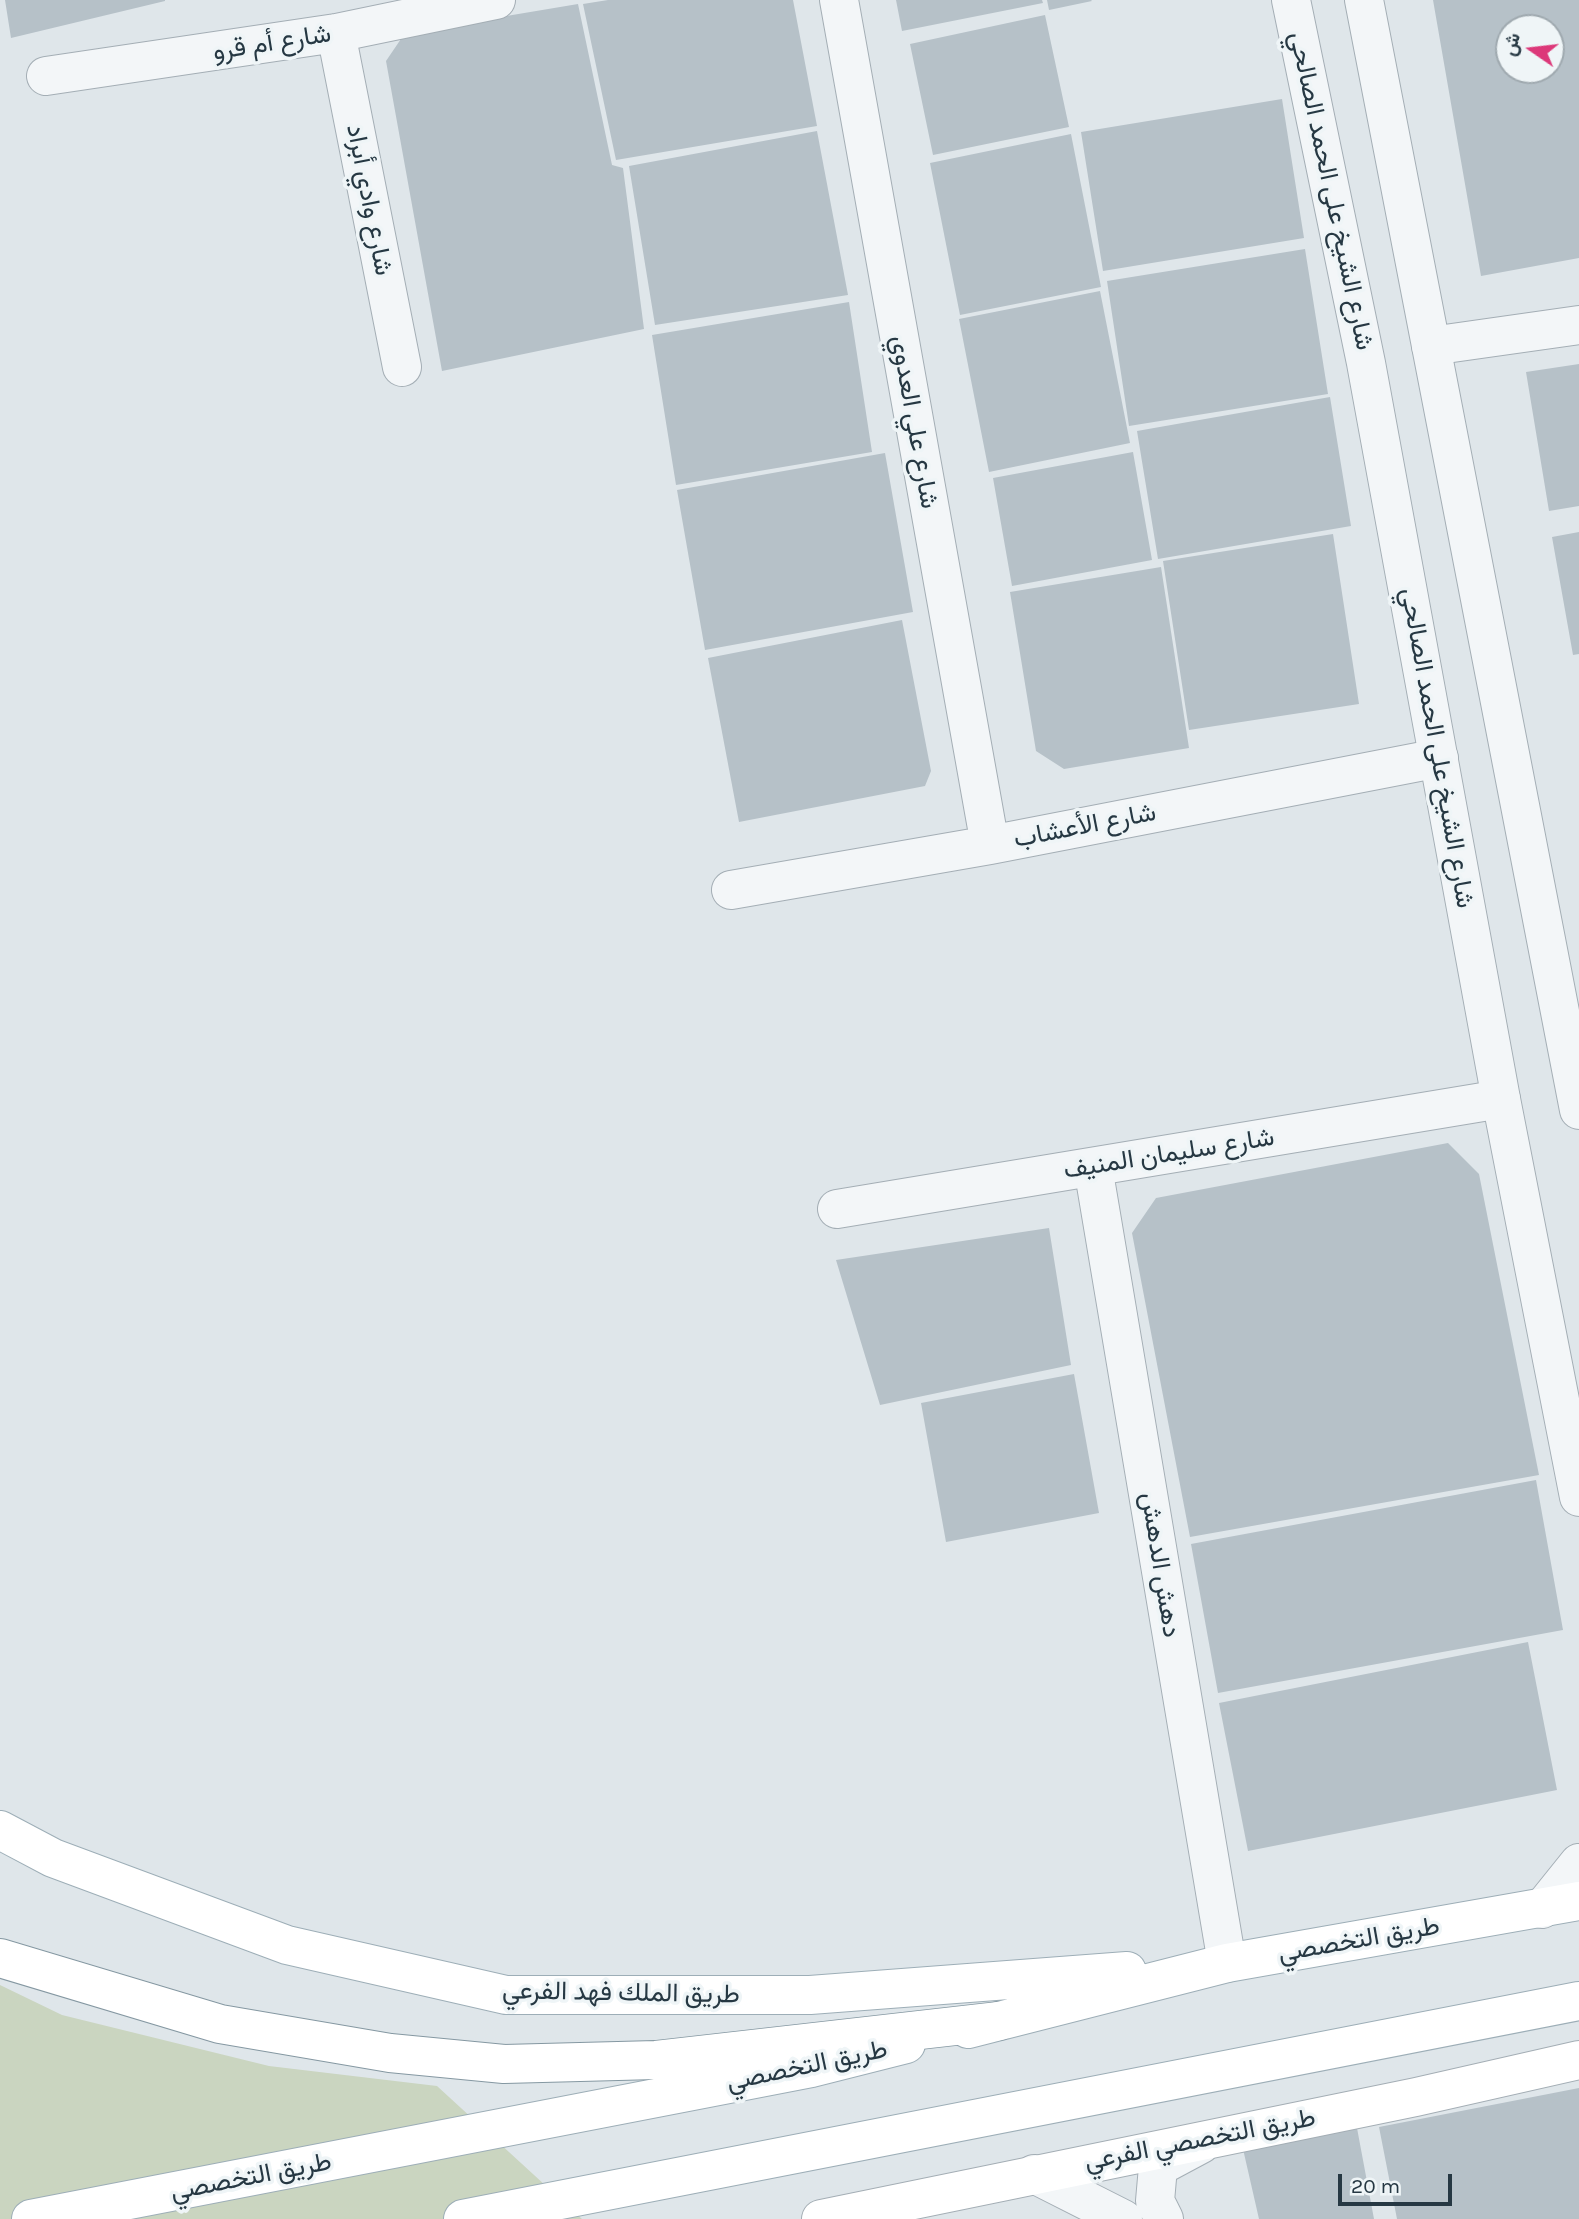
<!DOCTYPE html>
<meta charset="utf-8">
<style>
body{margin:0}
#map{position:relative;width:1579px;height:2219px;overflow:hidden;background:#dfe6ea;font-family:Karla,Vazirmatn,sans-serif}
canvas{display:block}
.north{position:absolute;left:1495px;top:14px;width:70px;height:70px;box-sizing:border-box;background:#eff5f7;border:2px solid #9fa9af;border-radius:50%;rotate:284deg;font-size:19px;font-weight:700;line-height:28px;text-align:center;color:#263843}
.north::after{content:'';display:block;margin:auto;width:24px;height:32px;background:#dc3879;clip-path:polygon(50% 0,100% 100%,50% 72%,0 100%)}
.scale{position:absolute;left:1338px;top:2174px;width:114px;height:32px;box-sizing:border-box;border:4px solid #263843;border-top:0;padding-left:9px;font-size:21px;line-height:24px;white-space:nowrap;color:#263843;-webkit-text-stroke:5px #eff5f7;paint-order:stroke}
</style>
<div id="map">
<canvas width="1579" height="2219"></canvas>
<div class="north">ش</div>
<div class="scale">20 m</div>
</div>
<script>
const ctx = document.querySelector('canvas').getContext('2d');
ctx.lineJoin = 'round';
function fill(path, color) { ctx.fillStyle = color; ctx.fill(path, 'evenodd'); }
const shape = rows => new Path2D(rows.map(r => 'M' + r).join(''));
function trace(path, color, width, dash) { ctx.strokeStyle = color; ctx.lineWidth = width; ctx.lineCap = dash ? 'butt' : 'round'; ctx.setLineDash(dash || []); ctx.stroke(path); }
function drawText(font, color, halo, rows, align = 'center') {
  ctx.font = font + ' Karla,Vazirmatn,sans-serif'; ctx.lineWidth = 7; ctx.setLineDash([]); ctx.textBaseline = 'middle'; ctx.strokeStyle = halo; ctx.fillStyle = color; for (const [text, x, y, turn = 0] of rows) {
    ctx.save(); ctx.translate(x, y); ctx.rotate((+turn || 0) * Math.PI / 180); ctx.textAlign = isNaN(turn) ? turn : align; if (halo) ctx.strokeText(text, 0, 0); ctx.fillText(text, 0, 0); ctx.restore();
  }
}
fill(shape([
 [0,1985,62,2015,269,2066,437,2086,582,2219,0,2219]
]), '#cad5c0');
fill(shape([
 [5,0,165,0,165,1,11,38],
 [608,0,793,0,817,126,616,160,583,4],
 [896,0,1042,0,1043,3,902,31],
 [1047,0,1091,0,1092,1,1049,10],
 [1433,0,1579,0,1579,258,1481,276],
 [1509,28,1551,28,1551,70,1509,70],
 [578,4,612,165,623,168,644,329,442,371,386,61,405,33],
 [1045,15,1069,127,933,155,910,44],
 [1282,99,1304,238,1103,271,1081,132],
 [817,131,848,295,655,325,629,166],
 [1071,134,1101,287,960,315,930,163],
 [1305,249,1328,394,1129,426,1107,281],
 [1100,291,1130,443,989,472,959,319],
 [849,302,872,452,676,485,652,335],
 [1579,364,1579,506,1549,511,1526,372],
 [1330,397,1351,526,1158,559,1137,431],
 [1133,452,1152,560,1012,586,993,478],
 [885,453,913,612,705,650,677,490],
 [1579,532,1579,654,1573,655,1552,537],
 [1333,534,1359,704,1189,730,1163,561],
 [1161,567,1189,748,1064,769,1036,751,1010,592],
 [902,620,931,771,925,786,739,822,708,658],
 [1448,1143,1479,1174,1539,1475,1190,1537,1132,1233,1156,1198],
 [1049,1228,1071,1365,880,1405,836,1260],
 [1074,1374,1099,1513,946,1542,921,1403],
 [1536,1480,1563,1630,1218,1693,1191,1544],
 [1528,1642,1557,1790,1248,1851,1219,1703],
 [1579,2088,1579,2219,1397,2219,1379,2127],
 [1357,2128,1374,2219,1259,2219,1243,2149]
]), '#b6c1c8');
const minor = shape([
 [839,0,990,845],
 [336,33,402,367],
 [46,76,336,33,496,0],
 [1431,346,1579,325],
 [731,890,990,845,1439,758],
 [1093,1167,1227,1963],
 [837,1209,1501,1099],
 [1034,2174,1123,2219],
 [1164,2219,1155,2201,1158,2167,1201,2144]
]);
const tertiary = shape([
 [1291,0,1366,363,1501,1099,1579,1497],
 [1364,0,1579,1110],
 [1542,1909,1579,1863]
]);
const secondary = shape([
 [821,2219,1416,2097,1579,2060]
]);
const primary = shape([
 [0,1830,53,1858,287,1945,506,1995,810,1995,1127,1971],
 [968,2029,1227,1963,1579,1901],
 [31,2219,811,2068,906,2044],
 [463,2219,1579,2001]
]);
const motorway = shape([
 [0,1958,220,2024,390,2053,504,2064,656,2060,999,2021]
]);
trace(minor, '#a4aeb5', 40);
trace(tertiary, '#a4aeb5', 40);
trace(secondary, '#a4aeb5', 40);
trace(primary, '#9daeb7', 40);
trace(motorway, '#8598a2', 40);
trace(minor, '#f3f6f8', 38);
trace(tertiary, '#f3f6f8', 38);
trace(secondary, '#fff', 38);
trace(primary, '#fff', 38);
trace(motorway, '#fff', 38);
drawText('26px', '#263843', '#eff5f7', [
 ["شارع أم قرو",272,43,-9],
 ["شارع الشيخ على الحمد الصالحي",1331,191,78],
 ["شارع وادي أبراد",369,200,79],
 ["شارع علي العدوي",914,422,80],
 ["شارع الشيخ على الحمد الصالحي",1437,748,80],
 ["شارع الأعشاب",1085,826,-11],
 ["شارع سليمان المنيف",1169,1154,-9],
 ["دهش الدهش",1160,1565,81],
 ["طريق التخصصي",1359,1940,-10],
 ["طريق الملك فهد الفرعي",621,1993,1],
 ["طريق التخصصي",807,2066,-12],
 ["طريق التخصصي الفرعي",1200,2140,-11],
 ["طريق التخصصي",251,2177,-11]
]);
</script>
